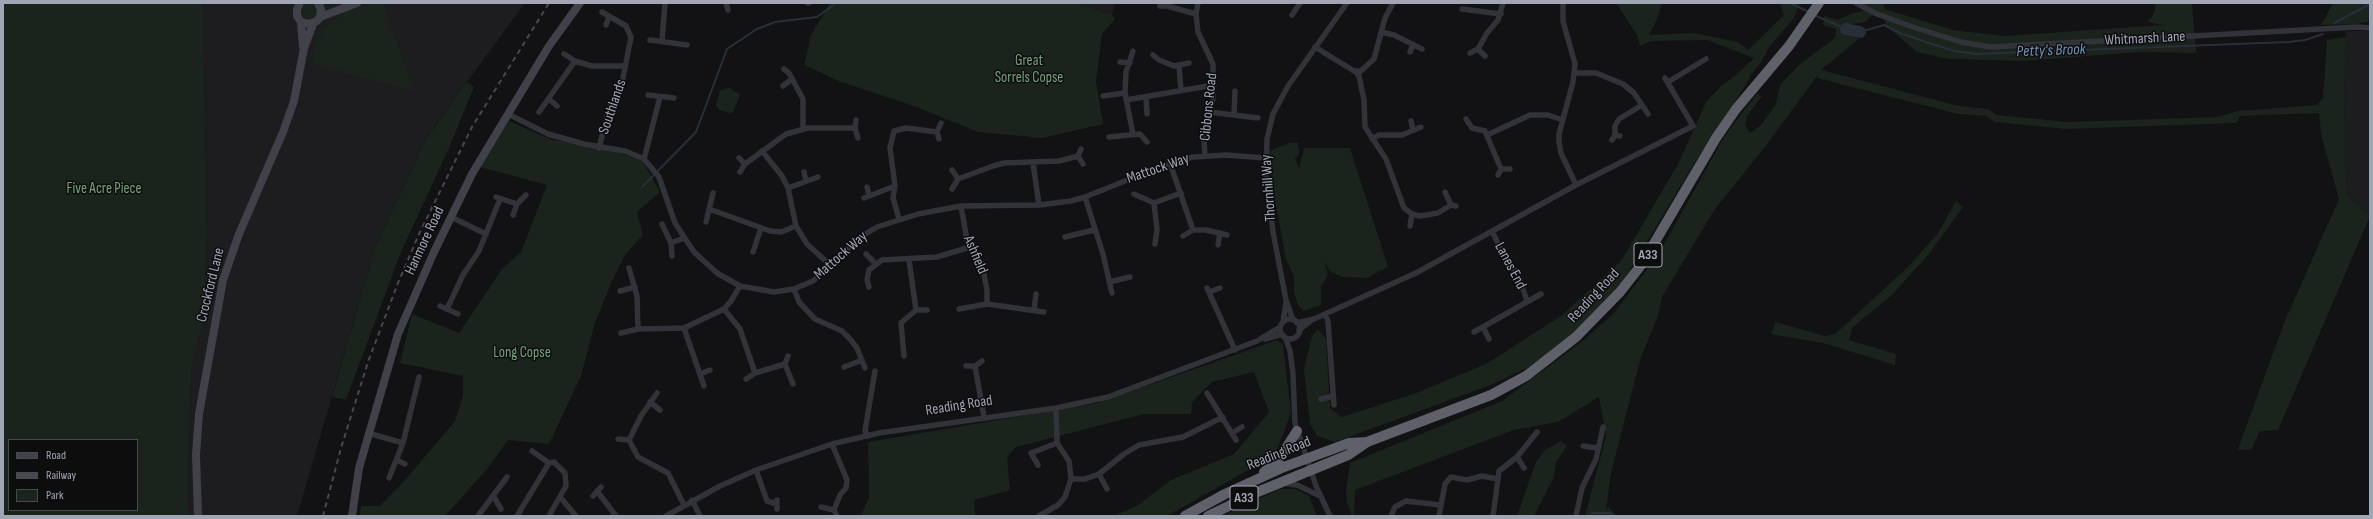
<!DOCTYPE html>
<style>
body{margin:0}
#map{position:relative;width:2373px;height:519px;overflow:hidden;background:#121113;font-family:"Sofia Sans Condensed",sans-serif}
canvas{display:block}
.frame{position:absolute;inset:0;border:4px solid #a1a6b5;pointer-events:none}
.legend{position:absolute;left:8px;top:439px;width:130px;height:72px;box-sizing:border-box;background:#0d0d0e;border:1px solid #484a51;margin:0;padding:5px 7px;list-style:none;font-size:12px;color:#a1a6b5}
.legend li{display:flex;align-items:center;gap:8px;height:20px}
.legend b{width:20px;border:1px solid #484a51}
</style>
<div id="map">
<canvas width="2373" height="519"></canvas>
<div class="frame"></div>
<ul class="legend">
<li><b style="height:5px;background:#404149"></b>Road</li>
<li><b style="height:5px;background:#474850"></b>Railway</li>
<li><b style="height:11px;background:#1b231d"></b>Park</li>
</ul>
</div>
<script>
const ctx = document.querySelector('canvas').getContext('2d');
ctx.lineJoin = 'round';
function fill(path, color) { ctx.fillStyle = color; ctx.fill(path, 'evenodd'); }
const shape = rows => new Path2D(rows.map(r => 'M' + r).join(''));
function trace(path, color, width, dash) { ctx.strokeStyle = color; ctx.lineWidth = width; ctx.lineCap = dash ? 'butt' : 'round'; ctx.setLineDash(dash || []); ctx.stroke(path); }
function drawText(font, color, halo, rows, align = 'center') {
  ctx.font = font + ' "Sofia Sans Condensed",sans-serif'; ctx.lineWidth = 3; ctx.setLineDash([]); ctx.textBaseline = 'middle'; ctx.strokeStyle = halo; ctx.fillStyle = color; for (const [text, x, y, turn = 0] of rows) {
    ctx.save(); ctx.translate(x, y); ctx.rotate((+turn || 0) * Math.PI / 180); ctx.textAlign = isNaN(turn) ? turn : align; if (halo) ctx.strokeText(text, 0, 0); ctx.fillText(text, 0, 0); ctx.restore();
  }
}
fill(shape([
 [203,3,525,3,428,135,375,248,297,516,188,516,189,415,192,364,204,320,207,236],
 [1077,3,1115,3,1112,15],
 [2346,31,2370,31,2370,216,2352,200,2348,194,2346,180,2344,96]
]), '#1d1d20');
fill(shape([
 [3,3,203,3,207,236,204,320,192,364,189,415,188,516,3,516],
 [9,440,137,440,137,510,9,510],
 [376,3,383,4,414,91,312,64,316,42,328,24,347,11],
 [830,3,1077,3,1112,15,1115,19,1102,34,1096,81,1103,124,1042,138,978,132,911,105,841,82,804,65,811,35],
 [1616,3,1662,3,1657,19,1649,35,1694,33,1738,42,1748,50,1784,15,1780,3,1800,3,1794,18,1769,47,1762,61,1750,76,1749,80,1695,162,1621,285,1580,329,1527,368,1488,386,1335,442,1317,436,1310,424,1304,369,1312,336,1318,329,1326,339,1330,408,1342,417,1416,393,1486,364,1561,316,1621,261,1678,164,1706,102,1722,85,1736,75,1754,58,1707,40,1651,41,1640,46,1637,35],
 [1857,3,1883,3,1885,9,1953,30,2004,36,2163,25,2148,22,2154,13,2156,3,2192,3,2196,53,2139,52,2024,61,1949,59,1917,52,1885,25,1886,14,1871,16,1866,22,1844,25,1859,39,1821,70,1959,106,1988,109,1997,115,2068,122,2217,117,2238,111,2317,105,2323,98,2327,40,2346,37,2344,96,2346,180,2348,194,2352,200,2370,216,2278,430,2260,431,2251,450,2238,449,2284,323,2339,199,2321,134,2319,113,2240,116,2236,123,2066,129,1995,122,1986,116,1958,114,1817,78,1820,72,1765,147,1715,209,1662,297,1658,316,1641,357,1611,473,1606,510,1608,507,1617,516,1585,516,1606,436,1599,397,1558,422,1514,430,1355,490,1354,516,1352,516,1347,503,1346,491,1350,463,1502,401,1584,340,1614,313,1658,255,1724,137,1742,113,1757,94,1762,96,1747,116,1745,125,1750,133,1761,125,1776,104,1780,85,1800,64,1835,38,1836,29,1823,25,1824,16,1838,20,1853,13,1864,11],
 [2333,3,2370,3,2370,21,2357,24,2321,25],
 '302 11a8 8 0 1 1 16 0a8 8 0 1 1-16 0Z',
 [467,82,474,87,449,148,401,252,346,400,332,397,375,248,427,137],
 [728,87,740,95,733,112,730,113,719,110,716,105,720,91],
 [509,121,550,139,622,153,643,162,660,192,637,212,643,235,625,255,612,281,595,323,581,376,549,444,508,440,488,468,445,516,360,516,361,506,380,506,405,480,455,421,463,396,463,376,400,363,412,314,459,333,502,269,521,252,547,185,480,167],
 [1288,143,1298,143,1299,154,1295,159,1299,168,1304,148,1350,148,1388,267,1367,278,1343,277,1331,272,1324,262,1328,275,1321,287,1321,305,1304,311,1298,305,1294,292,1294,276,1286,260,1271,178,1270,151],
 [1956,201,1963,207,1929,254,1891,296,1853,327,1849,340,1896,354,1895,365,1823,343,1771,334,1776,322,1824,336,1835,334,1910,265,1938,233],
 [1277,340,1283,345,1291,413,1275,455,1167,516,1114,516,1138,505,1171,480,1234,454,1269,412,1254,372,1212,382,1192,402,1191,414,1144,414,1016,447,1007,457,1010,490,974,500,975,516,861,516,869,497,868,442,1098,403],
 [1561,441,1567,446,1556,462,1554,477,1534,516,1517,516,1536,462,1545,450],
 [1280,489,1295,489,1309,496,1317,516,1221,516]
]), '#1b231d');
trace(shape([
 [1790,3,1809,12],
 [1814,15,1846,29],
 [2334,23,2370,4],
 [1860,32,1884,25,1900,33,1926,42,1954,51,1976,54,2288,42,2305,40,2323,34],
 [642,187,696,132,727,49,757,29,775,22,817,17,836,3],
 [1592,513,1610,513,1613,516]
]), '#272f38', 2);
trace(shape([
 [1846,29,1860,32]
]), '#272f38', 12);
trace(shape([
 [726,3,728,10],
 [808,3,809,3],
 [1198,3,1196,14,1198,32,1213,64,1213,98,1204,139,1205,156],
 [1563,3,1563,21,1575,64,1573,82,1559,134,1559,142,1561,153,1576,185],
 [1856,3,1877,14,1913,27,1961,42,1991,47,2357,27,2370,28],
 [1160,6,1167,6,1196,14],
 [1462,9,1501,14],
 [1292,15,1300,3],
 [606,25,609,17],
 [1381,32,1394,35,1422,49],
 [650,40,687,45],
 [662,41,665,3],
 [1315,47,1354,71,1361,71,1374,59,1385,18,1393,3],
 [1478,49,1487,33,1498,20,1503,3],
 [1133,51,1126,72,1125,93,1133,134],
 [1410,52,1413,44],
 [1470,53,1478,49,1485,56],
 [564,54,575,61,592,66,625,66],
 [1153,55,1159,60,1174,66,1189,63],
 [1120,62,1130,63],
 [1179,66,1181,90],
 [784,69,789,73,803,99,803,129],
 [1356,72,1359,76,1364,100,1365,127,1386,159,1404,208,1412,214,1420,216,1438,213,1451,205],
 [1575,73,1596,73,1623,84,1634,93,1648,114],
 [1668,82,1706,59],
 [783,86,792,79],
 [648,95,674,98],
 [1103,96,1125,93],
 [1146,98,1147,114],
 [549,99,557,106],
 [1126,100,1214,85],
 [539,112,575,61],
 [1209,112,1258,118],
 [508,114,548,134,584,144,625,151,644,159,659,177,675,223,694,252,717,273,740,286,774,292,794,289,813,281,862,236,877,227,918,214,961,206,1039,205,1071,201,1085,197,1170,163,1193,157,1226,155,1266,158],
 [1234,115,1235,91],
 [1466,119,1472,128,1485,131,1501,169],
 [856,120,855,128,858,138],
 [1411,121,1413,130],
 [1487,135,1530,115,1548,115,1563,120],
 [1615,135,1615,126,1619,119,1642,105],
 [1109,137,1140,134,1147,142],
 [939,139,937,132,941,123],
 [1372,139,1379,135,1402,135,1421,127],
 [1612,140,1615,135,1620,136],
 [599,148,608,112,623,78,631,37,626,26,602,12],
 [1081,149,1078,156,1083,164],
 [762,151,782,176,788,188,796,226,807,244,831,266],
 [739,158,745,164],
 [644,159,660,97],
 [1033,163,1039,205],
 [1170,163,1193,230],
 [952,170,958,179],
 [740,172,745,164,786,134,808,128,855,128],
 [804,172,806,181],
 [1498,175,1501,169,1510,169],
 [867,187,869,195],
 [788,188,818,177],
 [952,189,958,179,993,166,1004,163,1059,161,1078,156],
 [1445,192,1451,205,1456,206],
 [1134,194,1154,203,1181,193],
 [496,197,517,204],
 [1085,197,1103,254,1112,293],
 [864,198,895,186],
 [1154,203,1157,230,1155,244],
 [961,206,967,240,982,264,987,290,987,304],
 [709,209,770,231,781,232,796,226],
 [513,215,517,204,526,195],
 [451,217,486,234],
 [899,219,893,198,895,186,890,148,894,131,906,128,937,132],
 [706,222,713,193],
 [662,224,671,243,672,256],
 [1410,226,1412,214],
 [1492,231,1506,260,1518,274,1527,301],
 [1183,236,1193,230,1206,230,1227,235],
 [1065,237,1094,230],
 [671,243,684,238],
 [1218,245,1220,233],
 [753,252,761,228],
 [866,254,875,263],
 [909,260,916,310],
 [629,268,637,296,638,329],
 [1109,282,1130,277],
 [869,287,867,280,869,270,882,260,937,257,970,247],
 [1207,288,1235,350],
 [794,289,799,302,815,319,842,331,850,339,857,348,865,368],
 [620,291,635,287],
 [1209,292,1220,288],
 [440,306,458,314],
 [447,309,463,275,479,251,500,199],
 [724,309,740,329,755,373],
 [959,309,987,304,1044,312],
 [1034,310,1036,294],
 [1325,314,1328,321,1334,405],
 '1280 329a10 10 0 1 1 20 0a10 10 0 1 1-20 0Z',
 [1293,320,1286,300,1273,232,1266,174,1267,139,1273,114,1288,86,1347,3],
 [1283,322,1286,302],
 [1297,323,1314,319,1416,273,1576,185,1693,126,1665,78],
 [1483,327,1489,339],
 [1299,330,1313,319],
 [1474,332,1541,294],
 [621,333,638,329,684,328],
 [1285,337,1290,351,1293,374,1295,423,1316,486,1330,516],
 [1265,339,1282,334],
 [788,356,785,364,793,384],
 [904,356,901,323,916,310,927,310],
 [966,366,975,366,982,361],
 [975,366,984,417],
 [844,367,862,360],
 [700,374,710,370],
 [746,379,755,373,785,364],
 [704,386,684,328,724,309,731,301,740,286],
 [657,393,641,416,629,440,638,457,668,473,684,505],
 [1207,393,1236,440],
 [1321,399,1333,396],
 [650,402,660,410],
 [368,433,403,443],
 [1232,433,1242,427],
 [868,436,865,431,875,371],
 [618,439,629,440],
 [832,444,847,480,846,488,840,495,834,510],
 [1583,446,1598,448],
 [532,451,549,463],
 [1517,457,1524,468],
 [397,460,405,464],
 [1038,465,1031,453,1057,443],
 [756,470,767,501,777,504],
 [1099,474,1107,489],
 [389,478,403,443,419,377],
 [1071,479,1085,479,1099,474,1124,454,1139,445,1183,437,1223,417],
 [1283,483,1297,485,1320,496],
 [597,491,616,516],
 [593,496,601,487],
 [494,497,501,509],
 [561,498,576,516],
 [692,500,700,516],
 [821,507,834,510,837,516],
 [777,509,777,500],
 [478,516,507,477],
 [517,516,549,463,554,462,565,473,566,486,550,514],
 [666,516,720,486,756,470,832,444,879,433,1056,408,1108,397,1257,341,1280,327],
 [1039,516,1058,505,1065,497,1071,479,1069,461,1057,443,1056,408],
 [1391,516,1395,507,1406,501,1440,505],
 [1439,516,1445,484,1451,477,1467,480,1482,476,1498,479],
 [1493,516,1499,471,1517,457,1537,432],
 [1576,516,1582,488,1596,459,1603,427]
]), '#323339', 5.5);
trace(shape([
 [300,3,297,9,297,16,301,22,309,24,317,21,320,17,321,9,318,3],
 [320,17,357,3],
 [301,22,303,46],
 [198,516,196,455,199,414,223,280,239,234,283,132,294,101,304,48,313,24],
 [352,516,359,468,398,334,434,252,472,174,549,46,580,3]
]), '#404149', 8);
trace(shape([
 [1264,472,1279,459,1297,431],
 [1185,516,1225,494,1284,467,1349,443,1367,442],
 [1208,516,1260,491,1348,455,1367,442,1491,395,1526,376,1576,337,1620,292,1642,264,1716,138,1736,109,1789,46,1819,3]
]), '#5e606a', 10);
trace(shape([
 [323,516,341,448,368,362,398,283,419,234,472,127,549,3]
]), '#474850', 2, [5, 4]);
for (const [x, y, w] of [
 [1648,255,28],
 [1244,498,28]
]) { const box = new Path2D(); box.roundRect(x - w / 2, y - 12, w, 24, 3); ctx.fillStyle = '#0d0d0e'; ctx.fill(box); trace(box, '#a1a6b5', 1); }
drawText('bold 14px', '#a1a6b5', null, [
 ["A33",1648,255],
 ["A33",1244,498]
]);
drawText('15px', '#a1a6b5', '#0d0d0e', [
 ["Whitmarsh Lane",2145,39,-3],
 ["Southlands",613,107,-71],
 ["Cibbons Road",1209,107,-84],
 ["Mattock Way",1158,169,-19],
 ["Thornhill Way",1269,188,-94],
 ["Hanmore Road",425,241,-65],
 ["Ashfield",975,255,67],
 ["Mattock Way",841,256,-41],
 ["Lanes End",1510,266,62],
 ["Crockford Lane",211,285,-76],
 ["Reading Road",1594,296,-47],
 ["Reading Road",959,406,-9],
 ["Reading Road",1279,454,-22]
]);
drawText('15px', '#76a37d', '#0d0d0e', [
 ["Great",1029,61],
 ["Sorrels Copse",1029,78],
 ["Five Acre Piece",104,189],
 ["Long Copse",522,353]
]);
drawText('italic 16px', '#7491b5', '#0d0d0e', [
 ["Petty's Brook",2051,51,-2]
]);
</script>
